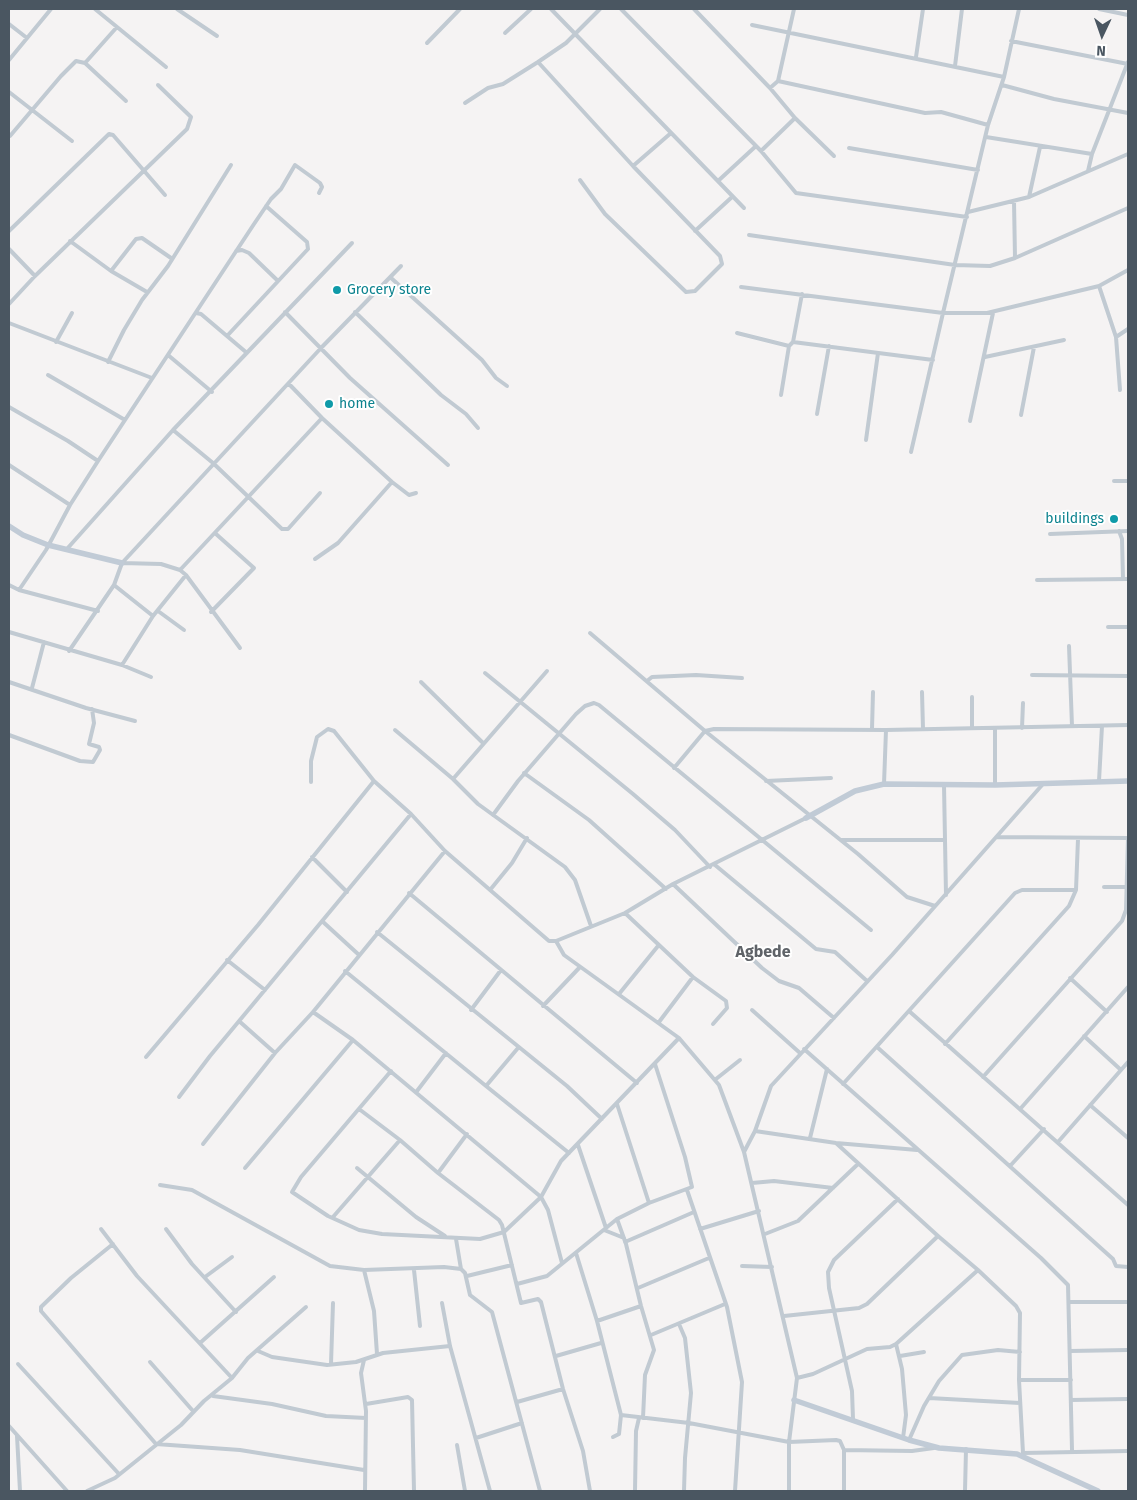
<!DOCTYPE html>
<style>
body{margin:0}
#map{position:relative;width:1137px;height:1500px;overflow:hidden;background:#f5f3f3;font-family:"Fira Sans",sans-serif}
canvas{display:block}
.frame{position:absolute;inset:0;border:10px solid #4a5661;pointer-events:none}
.north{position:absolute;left:1077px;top:10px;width:50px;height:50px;-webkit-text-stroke:4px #fff;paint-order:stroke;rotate:183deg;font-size:14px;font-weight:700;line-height:20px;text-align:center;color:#4a5661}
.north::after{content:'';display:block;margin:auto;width:18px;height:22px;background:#4a5661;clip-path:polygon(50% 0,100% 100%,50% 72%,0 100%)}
</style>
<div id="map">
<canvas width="1137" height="1500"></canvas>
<div class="frame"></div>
<div class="north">N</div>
</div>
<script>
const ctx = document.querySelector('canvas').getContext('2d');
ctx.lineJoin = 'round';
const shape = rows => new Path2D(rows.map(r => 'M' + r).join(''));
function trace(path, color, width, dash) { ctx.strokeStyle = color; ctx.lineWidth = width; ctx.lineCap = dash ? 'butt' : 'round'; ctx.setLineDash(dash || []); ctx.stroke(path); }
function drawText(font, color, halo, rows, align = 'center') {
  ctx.font = font + ' "Fira Sans",sans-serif'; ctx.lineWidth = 4; ctx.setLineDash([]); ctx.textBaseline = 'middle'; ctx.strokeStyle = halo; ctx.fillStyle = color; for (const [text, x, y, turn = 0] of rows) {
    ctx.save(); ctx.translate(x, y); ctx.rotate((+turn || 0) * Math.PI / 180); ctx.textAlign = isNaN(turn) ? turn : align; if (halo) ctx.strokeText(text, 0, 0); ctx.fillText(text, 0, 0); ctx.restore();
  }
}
trace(shape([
 [95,9,166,67],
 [177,9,217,36],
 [551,9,744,208],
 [621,9,761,151,796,193,967,217],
 [694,9,770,88,795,118,834,156],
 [1099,9,1128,15],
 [9,24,27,38],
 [752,25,1004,77],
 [505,33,531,9],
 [1011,41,1128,64],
 [427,43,460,9],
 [916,57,923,9],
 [9,60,51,9],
 [538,62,633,166,720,256,722,264,695,291,686,292,605,214,580,180],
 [85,63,126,101],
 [955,66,962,9],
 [778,81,925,113,941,112,988,125],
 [1002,85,1054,99,1128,113],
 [770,88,778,81,794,9],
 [9,92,72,141],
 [465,103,488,88,503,84,538,62,566,43,600,9],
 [10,136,61,76,76,61,85,63,117,27],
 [986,137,1092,154],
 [849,148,978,170],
 [761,151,795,118],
 [633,166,671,133],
 [1088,171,1092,154,1128,62],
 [718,181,756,146],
 [1029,197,1040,147],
 [1014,201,1015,258],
 [968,212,1029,197,1128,154],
 [9,231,109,134,113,135,165,195],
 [695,231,732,197],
 [749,235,955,265,990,266,1015,258,1128,208],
 [70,241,111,271,147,292],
 [9,249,35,276],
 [236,251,242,250,249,253,277,280],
 [111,271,136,239,142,238,171,258],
 [390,277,482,360,496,378,507,386],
 [1099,286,1116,337,1120,390],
 [741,287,943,313,987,313,1099,286,1128,270],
 [9,304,35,276,187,129,191,117,158,85],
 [285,312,350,378,448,465],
 [355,312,441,395,466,414,478,428],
 [196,313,201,314,247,353],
 [9,323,152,378],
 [737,333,789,346,793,342,933,360],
 [227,336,308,249,307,242,266,206],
 [1116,337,1128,329],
 [56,342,72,313],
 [793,342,802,294],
 [168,355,212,392],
 [985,357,1064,340],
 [108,362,124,330,142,300,168,266,231,165],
 [48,375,125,420],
 [289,384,322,418,392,482,409,495,416,493],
 [781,395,789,346],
 [9,407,68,441,98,461],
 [817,414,829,346],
 [1021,415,1034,347],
 [970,421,993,313],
 [173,430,213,463,282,529,288,529,320,493],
 [866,440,878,353],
 [911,452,943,313,988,125,1004,77,1019,9],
 [9,465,70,505],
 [1114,481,1128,481],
 [1119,531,1122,539,1123,579],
 [1050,534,1128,531],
 [66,550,173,430,352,243],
 [315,559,338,543,392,482],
 [122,563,161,564,180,570,186,575,240,648],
 [180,570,322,418],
 [1037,580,1128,579],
 [9,585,19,590,98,611],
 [114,585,153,616],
 [19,590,46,550,70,505,98,461,254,224,271,199,281,189,295,165,320,183,322,187,319,193],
 [158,611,184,630],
 [211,612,254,568,216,534],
 [1108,627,1128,627],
 [9,632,122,665,151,677],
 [590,633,705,731,858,854,907,897,935,906],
 [1069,646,1072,726],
 [69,651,114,585,122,563,321,348,401,266],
 [122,665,153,616,186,575],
 [485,673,633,794,675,830,710,867],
 [1032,675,1128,676],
 [647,681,652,677,696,675,742,678],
 [9,682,86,708,135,721],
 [421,682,483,743],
 [32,688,44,642],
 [922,692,923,729],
 [972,728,972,697],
 [1022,728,1023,703],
 [872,729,873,692],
 [395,730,453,779,478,804,565,867,575,880,591,926],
 [9,735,80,761,93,762,100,750,99,747,89,744,94,723,92,709],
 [674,768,705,731,714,729,886,730,1128,725],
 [524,773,589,820,666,889],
 [453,779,547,671],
 [766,781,831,778],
 [1099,781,1102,726],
 [311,782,311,761,317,737,328,729,334,731,374,781,411,814,445,851,549,941,556,941,625,913,673,884,806,818],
 [884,784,886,730],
 [944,785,946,895],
 [995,785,995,729],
 [493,815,518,781,576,714,585,706,594,703,599,705,871,930],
 [997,837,1128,838],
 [841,840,945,840],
 [312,857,347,892],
 [715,865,816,949,835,952,867,981],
 [673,884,762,968,779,981,799,988,834,1018],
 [1104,887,1128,887],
 [490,890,512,863,527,838],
 [409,893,637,1083],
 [625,913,693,977,726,1001,727,1008,713,1024],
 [322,921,358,954],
 [377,932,567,1086,602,1119],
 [556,941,564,955,679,1038,719,1085,744,1152,797,1378,789,1442,789,1491],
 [227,960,265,990],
 [345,971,486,1086],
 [1070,978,1107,1012],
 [619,994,658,946],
 [543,1006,580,967],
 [471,1010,501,970],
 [752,1010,800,1053],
 [909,1011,1128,1205],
 [239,1021,275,1053],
 [659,1022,693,977],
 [1084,1036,1121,1070],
 [353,1040,541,1197,548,1210,562,1263],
 [945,1044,1069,906,1076,890,1078,839],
 [877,1047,1113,1259,1116,1266,1128,1267],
 [518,1048,486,1086,569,1153],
 [804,1049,1041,1258,1068,1285,1072,1450],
 [146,1057,258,925,374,781],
 [391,1071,301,1177,292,1192,328,1216,359,1230,382,1234,480,1239,504,1232,541,1197,561,1161,679,1038],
 [983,1077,1122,921,1126,910,1128,838],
 [716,1079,740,1060],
 [843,1084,1015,893,1022,890,1076,890],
 [417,1091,446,1053],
 [179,1097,210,1056,411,814],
 [617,1104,649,1203,692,1187,685,1157,655,1064],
 [1090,1105,1128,1138],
 [1021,1108,1128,987],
 [359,1109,400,1140,438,1173,499,1220,502,1225,521,1303,538,1299,541,1302,563,1389,583,1451,590,1491],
 [755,1131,836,1143,917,1150],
 [810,1138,827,1069],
 [1058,1142,1128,1062],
 [836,1143,938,1236,978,1270],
 [203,1144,275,1053,313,1012,445,851],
 [578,1145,606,1228],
 [744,1152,755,1131,771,1086,892,955,1043,784],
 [1010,1166,1044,1129],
 [245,1168,353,1040,313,1012],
 [357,1168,416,1217,445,1236],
 [438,1173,467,1134],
 [752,1183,774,1181,833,1188],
 [160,1185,192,1190,330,1266,364,1270,444,1267,461,1269],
 [687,1190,727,1307,742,1382,735,1491],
 [333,1217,400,1140],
 [617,1219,626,1244,641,1306,654,1350,645,1375,643,1418],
 [101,1229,137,1276,232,1378],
 [166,1229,192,1264,236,1312],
 [700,1229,759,1211],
 [604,1230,624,1238],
 [765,1234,798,1221,858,1164],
 [456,1239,461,1269,465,1273,470,1295,492,1312,540,1491],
 [625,1242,694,1212],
 [113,1244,71,1278,41,1307,41,1311,156,1444,240,1450,364,1470],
 [576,1253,597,1321,621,1415,619,1434,613,1437],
 [742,1266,772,1267],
 [364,1270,374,1311,377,1354],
 [414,1270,420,1326],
 [467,1276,512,1265],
 [205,1277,232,1257],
 [517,1284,547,1276,617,1219,649,1203],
 [638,1288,709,1258],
 [1069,1302,1128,1302],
 [442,1303,450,1346,490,1491],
 [784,1316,859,1308,867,1304,938,1236],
 [597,1321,641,1306],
 [679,1324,685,1338,691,1393,685,1458,684,1491],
 [651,1335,725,1304],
 [200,1343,274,1277],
 [896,1344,902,1369,906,1415,903,1438],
 [258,1351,272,1357,327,1365,356,1362,383,1353,450,1346],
 [1070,1351,1128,1350],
 [556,1356,601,1343],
 [900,1356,924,1352],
 [364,1360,361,1373,366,1411,365,1491],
 [150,1362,193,1411],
 [18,1364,119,1474],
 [331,1364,333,1303],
 [797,1378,813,1374,867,1349,890,1347,896,1344,978,1270,1016,1306,1020,1313,1019,1380,1023,1453],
 [1019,1380,1071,1380],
 [213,1396,272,1404,326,1416,366,1418],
 [929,1398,1020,1403],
 [1071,1400,1128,1399],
 [517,1402,563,1389],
 [366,1404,408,1397,412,1400,414,1491],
 [621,1415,689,1423,789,1442,836,1440,840,1441,844,1450,844,1491],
 [853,1419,852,1391,829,1288,828,1272,834,1260,898,1199],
 [9,1426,67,1491],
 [17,1436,20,1491],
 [476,1438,522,1423],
 [909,1440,924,1406,939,1381,962,1355,998,1350,1020,1352],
 [457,1445,465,1491],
 [844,1450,912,1451,934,1448],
 [1023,1453,1128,1451],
 [87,1491,115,1478,181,1425,204,1401,232,1378,248,1358,306,1307],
 [635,1491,636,1431,639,1418],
 [965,1491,966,1449]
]), '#c1cad2', 4);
trace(shape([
 [9,526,23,535,48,545,122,563],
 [806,818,855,791,884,784,995,785,1128,781],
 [794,1400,909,1440,939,1448,1017,1454,1098,1491]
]), '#c1cbd6', 5.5);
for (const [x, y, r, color] of [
 [337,290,5,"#0f9aa8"],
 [329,404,5,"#0f9aa8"],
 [1114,519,5,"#0f9aa8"]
]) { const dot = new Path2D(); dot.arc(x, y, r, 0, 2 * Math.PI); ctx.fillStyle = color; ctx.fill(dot); trace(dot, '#fff', 2); }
drawText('14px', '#0d838f', '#fff', [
 ["Grocery store",347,290],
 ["home",339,404],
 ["buildings",1104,519,"right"]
], 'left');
drawText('bold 16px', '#5f6368', '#fff', [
 ["Agbede",763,953]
]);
</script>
